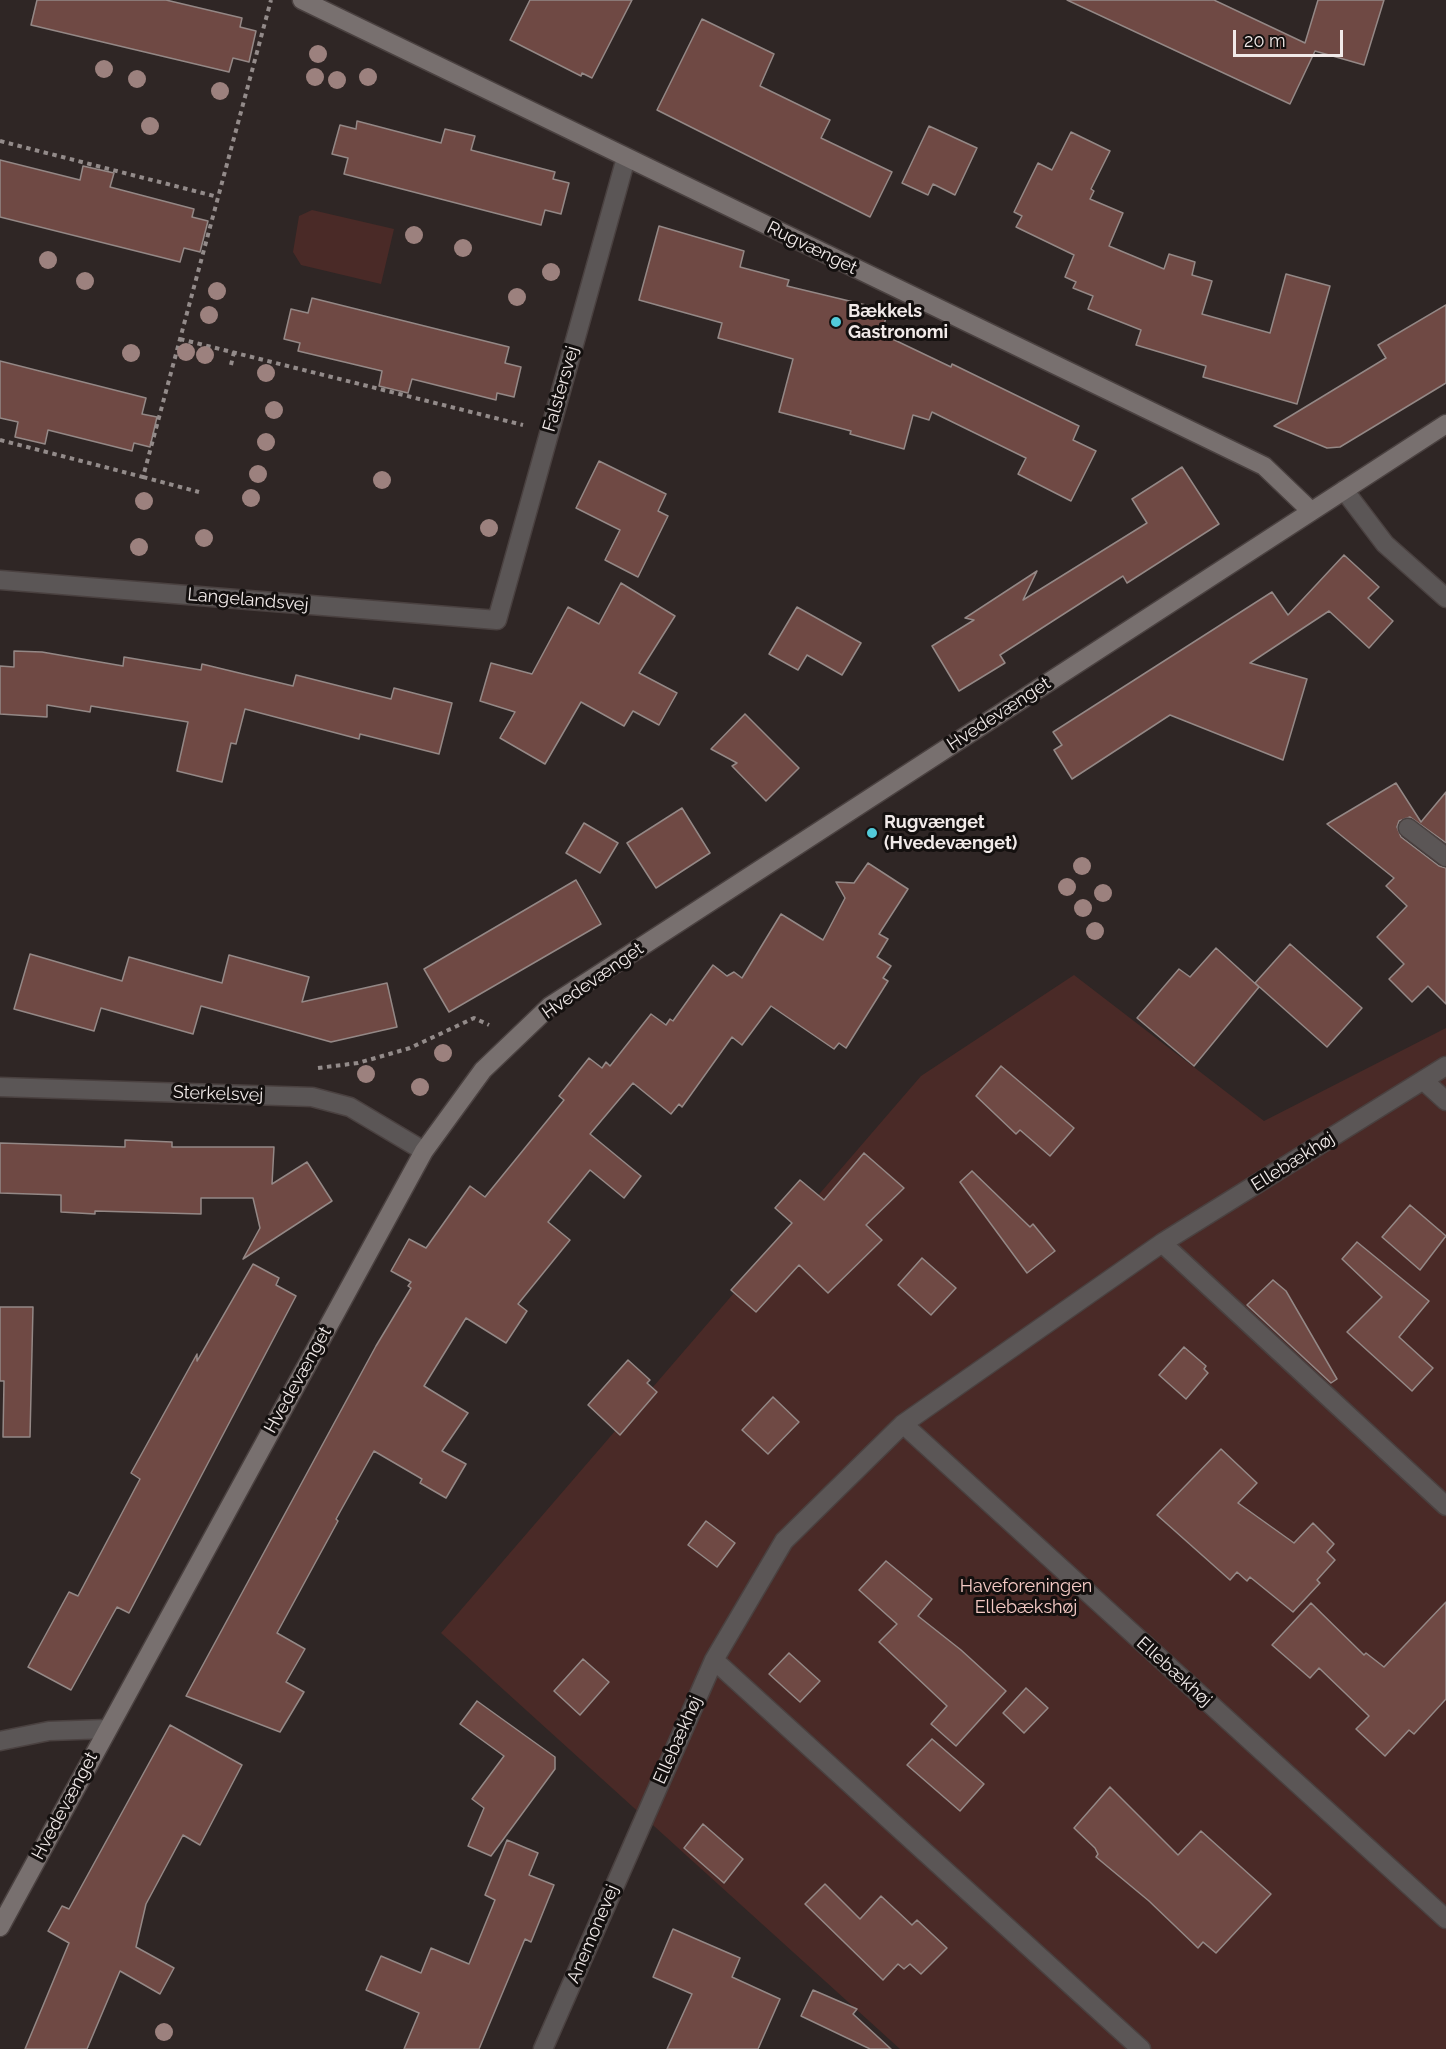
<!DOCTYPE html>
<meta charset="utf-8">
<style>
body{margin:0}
#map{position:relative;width:1446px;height:2049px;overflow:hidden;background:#2f2625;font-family:Raleway,sans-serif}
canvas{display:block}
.scale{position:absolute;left:1233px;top:30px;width:110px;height:27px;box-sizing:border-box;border:3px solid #f1eae9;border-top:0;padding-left:8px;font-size:18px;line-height:21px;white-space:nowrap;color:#f1eae9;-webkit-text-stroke:4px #14100f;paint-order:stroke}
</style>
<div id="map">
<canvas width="1446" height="2049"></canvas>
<div class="scale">20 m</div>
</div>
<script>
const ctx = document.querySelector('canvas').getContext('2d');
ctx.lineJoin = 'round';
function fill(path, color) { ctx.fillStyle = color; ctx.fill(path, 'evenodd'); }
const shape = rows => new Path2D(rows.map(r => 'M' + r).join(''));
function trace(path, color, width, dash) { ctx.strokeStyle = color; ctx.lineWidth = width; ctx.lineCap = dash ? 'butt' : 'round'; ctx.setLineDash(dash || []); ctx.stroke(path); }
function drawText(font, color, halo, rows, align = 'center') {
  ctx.font = font + ' Raleway,sans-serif'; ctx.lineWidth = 6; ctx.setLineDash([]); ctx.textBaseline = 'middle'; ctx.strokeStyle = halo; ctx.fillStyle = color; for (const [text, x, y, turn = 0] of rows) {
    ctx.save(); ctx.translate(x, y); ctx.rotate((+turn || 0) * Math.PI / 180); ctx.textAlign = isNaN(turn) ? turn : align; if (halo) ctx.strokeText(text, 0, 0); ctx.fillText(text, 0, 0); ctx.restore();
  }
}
fill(shape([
 [312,210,394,229,381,284,301,265,293,252,299,216],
 [1074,975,1264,1121,1446,1028,1446,2049,900,2049,441,1633,921,1076]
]), '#4a2a27');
const building = shape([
 [37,0,166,0,242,18,240,27,256,31,249,62,233,58,229,72,31,25,37,0],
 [530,0,632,0,592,78,582,73,581,76,510,40,530,0],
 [1067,0,1214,0,1305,43,1318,0,1384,0,1364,65,1315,51,1290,104,1067,0],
 [702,19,774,54,760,86,830,120,821,138,892,172,870,217,657,110,702,19],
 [357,121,441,143,445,129,475,136,471,150,555,172,553,179,569,183,561,214,545,210,541,225,344,174,348,158,332,154,340,125,356,129,357,121],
 [929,126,977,148,955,195,933,184,928,195,902,183,929,126],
 [1071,132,1110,151,1091,189,1094,191,1090,199,1123,213,1109,246,1164,269,1169,254,1195,262,1192,275,1212,281,1202,314,1270,333,1286,274,1330,286,1297,404,1203,377,1206,366,1136,345,1141,330,1088,309,1093,296,1073,288,1076,282,1065,277,1074,255,1016,227,1022,216,1014,212,1038,163,1052,170,1071,132],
 [0,160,80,180,83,166,114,173,110,187,194,209,192,217,208,221,200,252,184,248,180,262,0,217,0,160],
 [659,226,744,251,740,267,789,280,787,286,870,306,869,312,886,317,882,334,951,367,952,364,1079,426,1073,440,1096,451,1071,501,1018,474,1026,458,932,412,929,420,913,415,904,449,850,434,851,431,779,412,793,359,718,338,722,323,639,300,659,226],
 [312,298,509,347,505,363,521,367,514,397,497,393,496,400,412,379,408,393,379,386,382,371,298,351,300,343,284,339,291,309,308,313,312,298],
 [1446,305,1446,383,1340,447,1327,448,1274,426,1386,358,1378,345,1446,305],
 [0,361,146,398,142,414,157,417,150,447,134,443,132,451,48,430,45,444,15,437,18,422,0,418,0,361],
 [599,461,666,494,658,511,668,516,638,577,605,560,620,530,576,508,599,461],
 [1182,467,1219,524,1127,583,1123,576,1059,617,1000,655,1005,663,959,691,932,646,974,620,965,618,1037,571,1023,600,1147,523,1132,499,1182,467],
 [1344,555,1379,587,1368,598,1393,621,1369,648,1329,611,1250,663,1307,679,1283,760,1170,715,1072,779,1054,750,1062,745,1053,732,1272,592,1288,615,1344,555],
 [621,583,675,616,639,673,677,693,659,725,633,711,624,726,581,702,545,764,500,738,515,712,480,701,491,663,532,674,568,607,599,624,621,583],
 [797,607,861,643,842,675,807,655,798,670,769,654,797,607],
 [14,651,42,652,123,666,124,657,201,670,202,664,293,686,296,675,391,699,394,688,452,703,439,754,360,734,359,739,245,709,236,744,231,743,222,782,177,771,188,722,91,706,90,712,47,705,47,717,0,714,0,666,14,667,14,651],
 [745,714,799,768,766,801,732,766,737,763,711,749,745,714],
 [1396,783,1421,822,1446,792,1446,843,1410,817,1399,821,1397,827,1401,837,1439,866,1446,868,1446,1004,1428,986,1412,1002,1389,979,1404,964,1377,937,1407,906,1386,886,1394,878,1327,824,1396,783],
 [682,808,710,853,656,888,627,843,682,808],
 [584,823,618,843,600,873,566,853,584,823],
 [868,863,908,889,879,934,888,939,877,957,891,966,883,978,888,981,846,1048,839,1043,834,1049,771,1006,742,1045,732,1037,682,1107,679,1104,671,1114,633,1083,590,1134,641,1176,624,1198,590,1170,548,1222,570,1240,518,1304,527,1311,506,1343,466,1318,424,1386,468,1413,442,1451,466,1464,446,1498,420,1483,422,1479,374,1451,336,1519,338,1521,277,1633,305,1649,286,1682,304,1692,280,1732,186,1696,376,1346,411,1288,408,1286,411,1282,391,1271,409,1239,426,1248,470,1186,485,1197,564,1100,559,1096,589,1058,602,1068,606,1062,610,1066,651,1014,666,1025,670,1019,673,1021,713,965,727,976,734,972,742,978,781,914,823,940,845,898,836,882,854,883,868,863],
 [576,880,601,924,449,1012,424,969,576,880],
 [1290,944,1362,1008,1327,1047,1255,983,1290,944],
 [1216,948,1259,987,1194,1066,1137,1018,1179,969,1190,977,1216,948],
 [30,954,122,981,129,957,222,983,229,955,309,977,302,1002,387,983,397,1027,331,1042,201,1006,193,1034,101,1008,94,1031,14,1009,30,954],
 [1001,1066,1074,1128,1050,1156,1020,1130,1016,1134,976,1096,1001,1066],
 [125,1140,172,1142,172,1147,274,1147,272,1184,307,1162,332,1201,243,1259,260,1228,253,1198,201,1198,201,1214,95,1211,95,1214,61,1212,61,1195,0,1193,0,1143,125,1147,125,1140],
 [864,1153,904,1188,866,1225,882,1240,828,1293,799,1265,756,1312,731,1290,792,1223,775,1208,800,1180,824,1200,864,1153],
 [972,1171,1030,1227,1033,1224,1055,1251,1027,1273,960,1182,972,1171],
 [1410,1205,1446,1236,1420,1270,1382,1237,1410,1205],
 [1357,1242,1429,1301,1399,1337,1433,1368,1412,1391,1347,1332,1382,1297,1342,1259,1357,1242],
 [922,1258,956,1288,931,1315,898,1285,922,1258],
 [253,1264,279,1278,276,1285,296,1296,129,1613,117,1607,71,1690,28,1667,69,1592,78,1596,140,1479,131,1473,197,1354,197,1361,253,1264],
 [1273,1280,1286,1291,1337,1379,1331,1383,1247,1305,1273,1280],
 [0,1307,33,1307,30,1437,3,1437,4,1381,0,1381,0,1307],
 [1184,1347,1206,1366,1204,1369,1208,1373,1186,1399,1159,1375,1184,1347],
 [628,1360,650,1380,647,1383,657,1392,620,1435,588,1405,628,1360],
 [773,1397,799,1422,768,1454,742,1430,773,1397],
 [1221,1449,1257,1483,1238,1503,1294,1543,1313,1523,1334,1544,1327,1552,1335,1560,1317,1580,1320,1583,1293,1612,1250,1577,1247,1581,1237,1572,1230,1580,1157,1515,1221,1449],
 [706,1521,735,1543,717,1567,688,1545,706,1521],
 [886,1561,932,1599,918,1616,961,1650,1006,1691,956,1746,931,1724,947,1706,879,1642,897,1624,859,1590,886,1561],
 [1446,1602,1446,1699,1414,1734,1409,1730,1385,1756,1356,1729,1369,1716,1319,1668,1310,1678,1272,1645,1311,1603,1364,1655,1366,1653,1384,1667,1446,1602],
 [789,1653,820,1681,800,1702,769,1674,789,1653],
 [583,1659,609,1682,580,1715,554,1691,583,1659],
 [1026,1688,1048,1708,1024,1733,1003,1713,1026,1688],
 [477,1701,555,1757,555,1769,491,1856,468,1846,484,1808,472,1799,504,1756,460,1724,477,1701],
 [170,1725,242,1765,200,1845,183,1835,146,1904,136,1947,174,1968,160,1994,120,1971,87,2049,25,2049,69,1943,48,1931,62,1906,69,1909,170,1725],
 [932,1739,984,1784,960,1811,907,1765,932,1739],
 [1110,1787,1178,1855,1201,1831,1271,1894,1216,1953,1203,1942,1198,1948,1149,1901,1096,1857,1098,1854,1095,1848,1074,1828,1110,1787],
 [703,1824,743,1859,724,1883,684,1848,703,1824],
 [507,1840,538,1853,529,1875,554,1885,531,1942,525,1939,479,2049,404,2049,419,2013,366,1990,381,1956,421,1973,431,1948,469,1964,495,1900,485,1895,507,1840],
 [825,1884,860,1919,881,1896,912,1925,917,1920,947,1948,921,1974,910,1964,904,1969,898,1964,883,1980,805,1904,825,1884],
 [673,1929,740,1958,732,1977,780,1999,758,2049,667,2049,692,1994,653,1977,673,1929],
 [813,1990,857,2009,853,2014,891,2049,870,2049,801,2016,813,1990]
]);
fill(building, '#6f4944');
trace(building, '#948886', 1.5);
const lane = shape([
 [1408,828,1446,857]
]);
const street = shape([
 [1344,490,1385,544,1446,598],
 [0,580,497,620,626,158],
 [1424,1081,1446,1101],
 [0,1087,312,1097,350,1107,424,1151],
 [1162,1243,1446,1506],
 [903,1424,1446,1919],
 [714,1660,1141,2049],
 [0,1741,49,1731,107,1729],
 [543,2049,714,1660,784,1541,903,1424,1162,1243,1446,1066]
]);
const secondary = shape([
 [302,0,1264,466,1311,511],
 [0,1927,424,1151,483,1070,550,1006,1446,424]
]);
trace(lane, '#4a4140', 21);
trace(street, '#4a4140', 21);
trace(secondary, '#4a4140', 21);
trace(shape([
 [0,141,218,197],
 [180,339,523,425],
 [231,365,234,352],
 [0,440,143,477,271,0],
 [143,477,199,492],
 [318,1068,358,1063,410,1048,474,1018,489,1025]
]), '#938b8a', 4, [4.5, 4.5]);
trace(lane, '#5b5656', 18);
trace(street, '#5b5656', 18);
trace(secondary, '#78706f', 18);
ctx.fillStyle = '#9c817e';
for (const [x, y] of [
 [318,54],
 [104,69],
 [315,77],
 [368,77],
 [137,79],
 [337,80],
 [220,91],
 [150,126],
 [414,235],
 [463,248],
 [48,260],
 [551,272],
 [85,281],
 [217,291],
 [517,297],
 [209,315],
 [186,352],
 [131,353],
 [205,355],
 [266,373],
 [274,410],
 [266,442],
 [258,474],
 [382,480],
 [251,498],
 [144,501],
 [489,528],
 [204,538],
 [139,547],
 [1082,866],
 [1067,887],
 [1103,893],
 [1083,908],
 [1095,931],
 [443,1053],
 [366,1074],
 [420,1087],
 [164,2032]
]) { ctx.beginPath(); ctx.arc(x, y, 9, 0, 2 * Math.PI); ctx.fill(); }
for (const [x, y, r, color] of [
 [836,322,6,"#52cbda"],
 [872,833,6,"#52cbda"]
]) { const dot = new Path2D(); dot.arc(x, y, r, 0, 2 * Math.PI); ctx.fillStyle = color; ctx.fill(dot); trace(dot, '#14100f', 2); }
drawText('18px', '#f1eae9', '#14100f', [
 ["Rugvænget",812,248,26],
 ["Falstersvej",561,389,-74],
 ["Langelandsvej",248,600,5],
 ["Hvedevænget",999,714,-33],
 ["Hvedevænget",593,981,-35],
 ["Sterkelsvej",218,1094,2],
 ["Ellebækhøj",1293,1162,-32],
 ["Hvedevænget",298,1380,-61],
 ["Ellebækhøj",1174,1672,42],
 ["Ellebækhøj",678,1740,-66],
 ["Hvedevænget",65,1806,-62],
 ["Anemonevej",593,1934,-67]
]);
drawText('bold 18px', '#f1eae9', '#14100f', [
 ["Bækkels",848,312],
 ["Gastronomi",848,333],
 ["Rugvænget",884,823],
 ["(Hvedevænget)",884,844]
], 'left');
drawText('18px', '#f6cbc6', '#14100f', [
 ["Haveforeningen",1026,1587],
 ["Ellebækshøj",1026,1608]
]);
</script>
